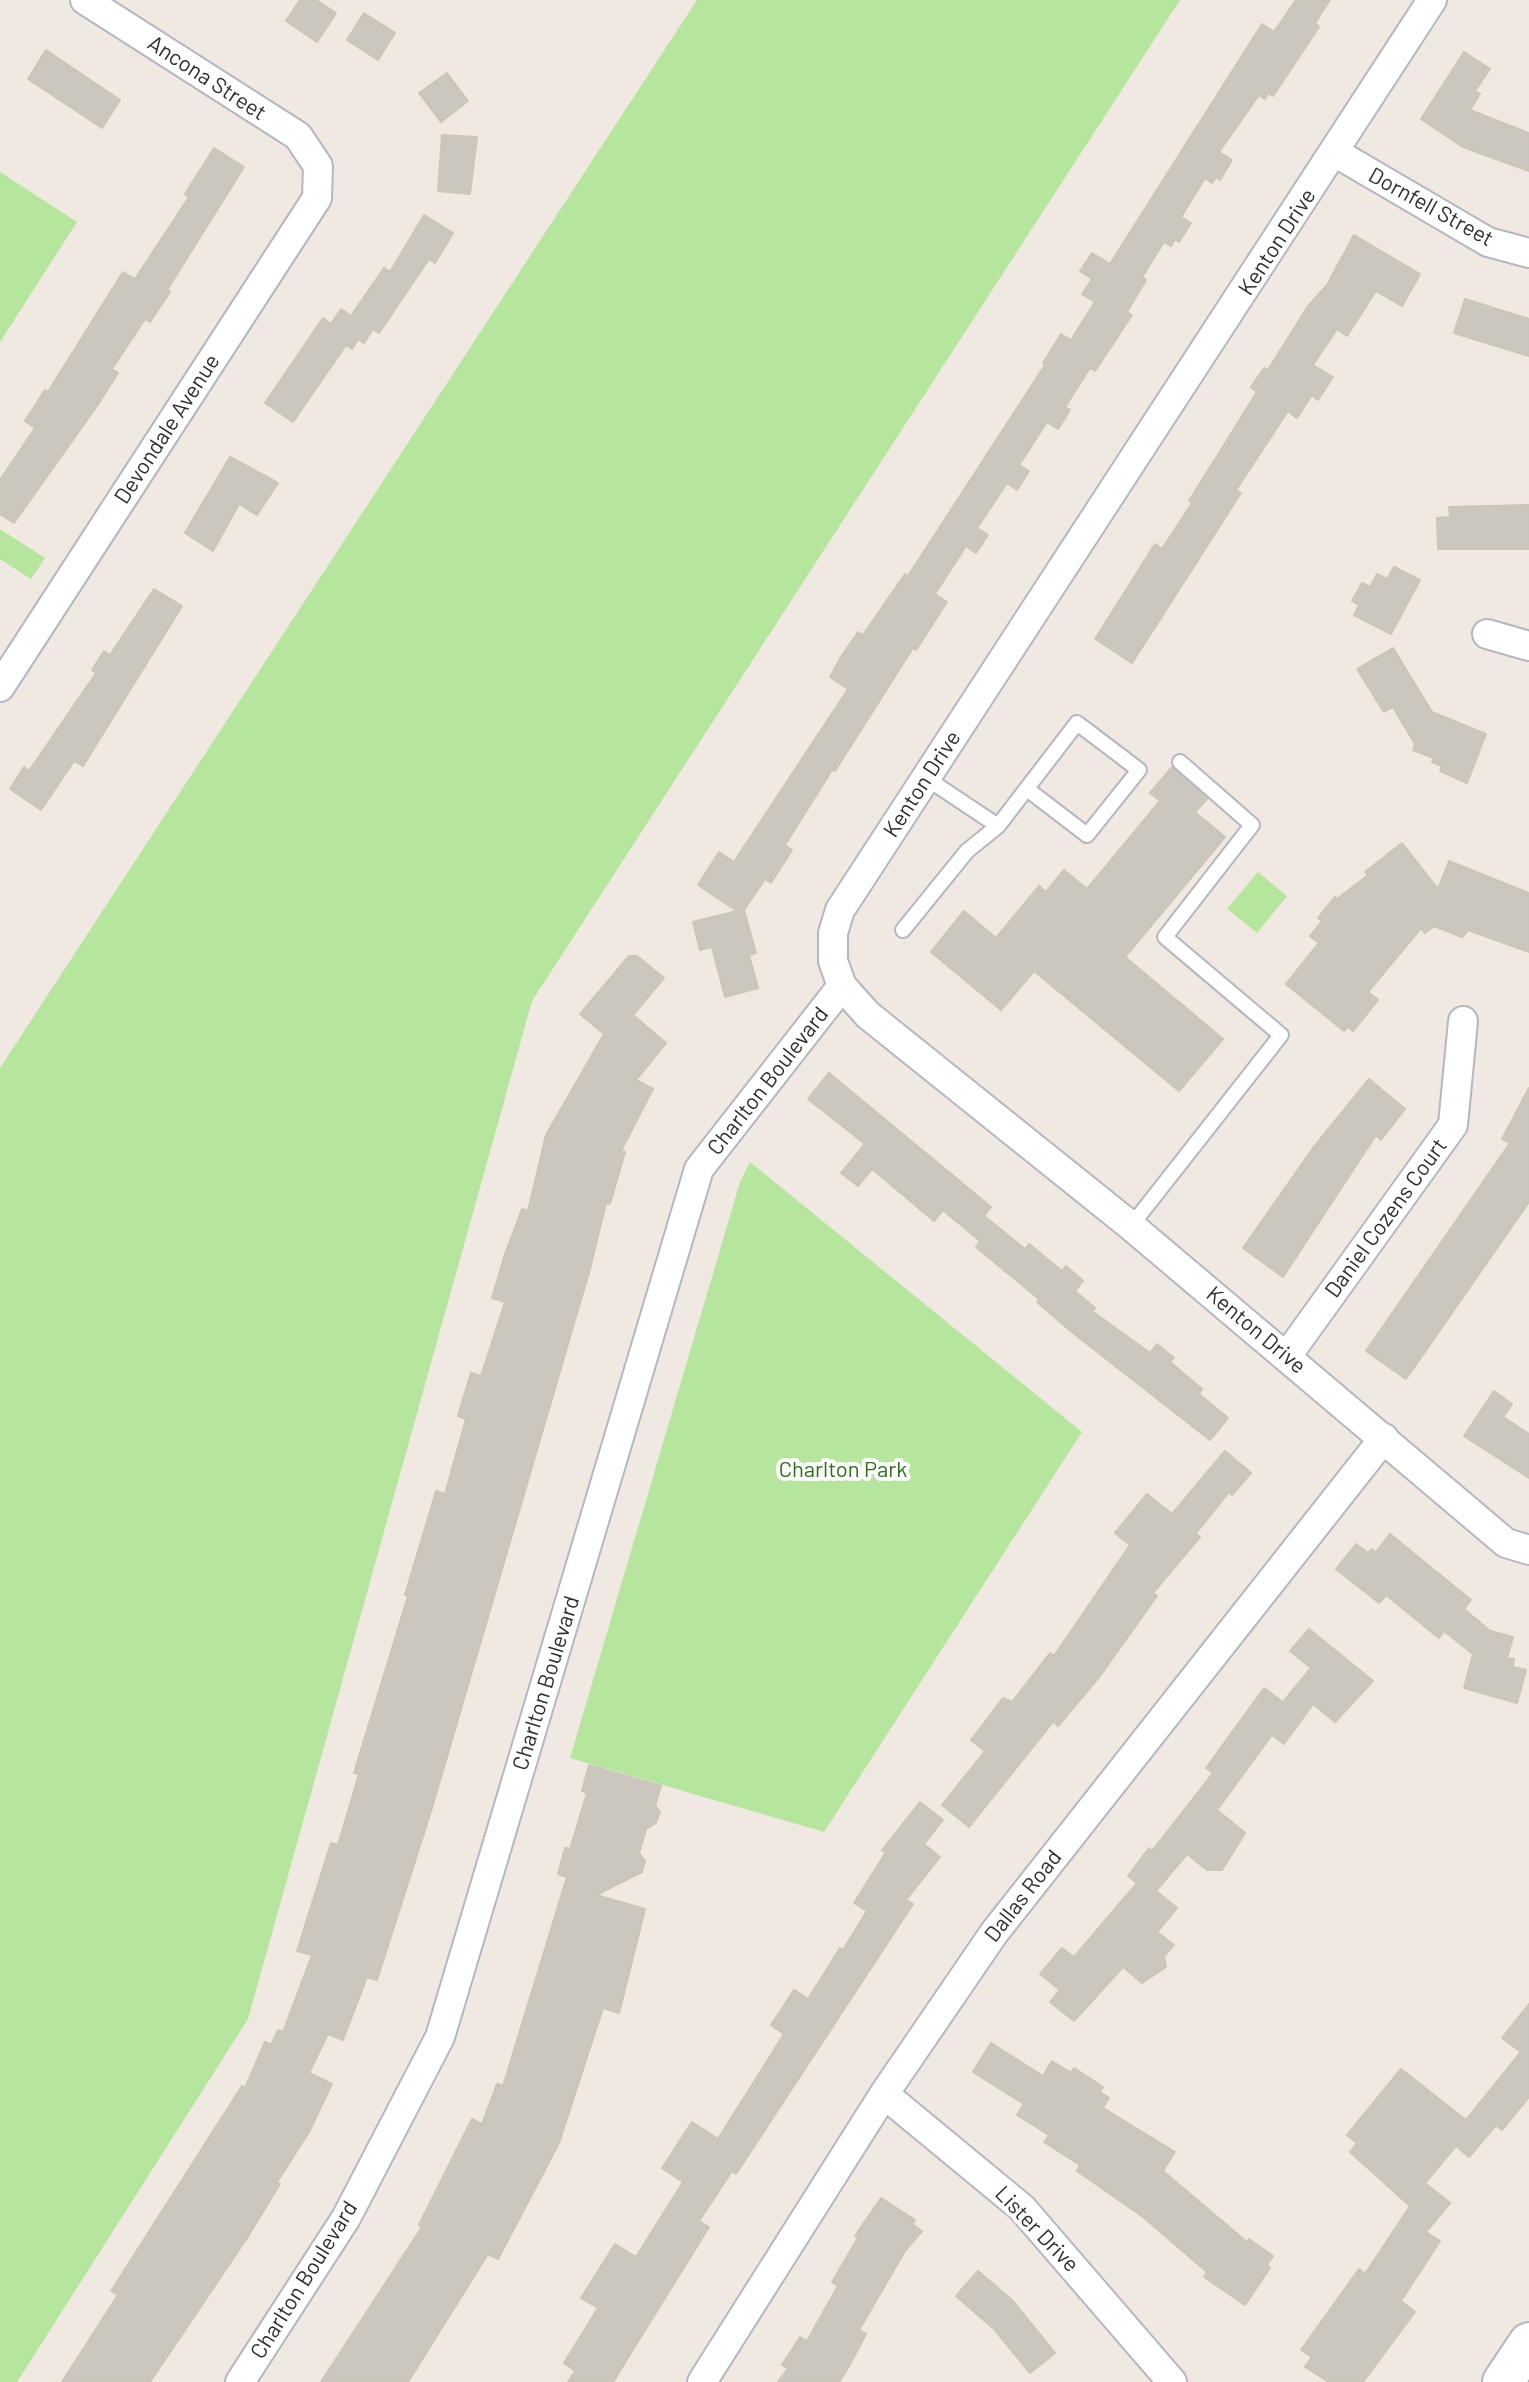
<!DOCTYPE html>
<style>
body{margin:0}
canvas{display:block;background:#efe9e1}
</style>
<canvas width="1529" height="2382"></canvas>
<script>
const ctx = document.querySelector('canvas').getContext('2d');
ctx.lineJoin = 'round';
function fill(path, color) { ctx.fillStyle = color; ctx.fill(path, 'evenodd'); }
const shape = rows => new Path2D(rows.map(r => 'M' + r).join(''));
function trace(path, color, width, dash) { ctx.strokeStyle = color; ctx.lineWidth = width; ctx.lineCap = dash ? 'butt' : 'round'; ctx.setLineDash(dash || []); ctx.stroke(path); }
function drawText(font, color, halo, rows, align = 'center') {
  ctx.font = font + ' Barlow,sans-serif'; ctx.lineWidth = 8; ctx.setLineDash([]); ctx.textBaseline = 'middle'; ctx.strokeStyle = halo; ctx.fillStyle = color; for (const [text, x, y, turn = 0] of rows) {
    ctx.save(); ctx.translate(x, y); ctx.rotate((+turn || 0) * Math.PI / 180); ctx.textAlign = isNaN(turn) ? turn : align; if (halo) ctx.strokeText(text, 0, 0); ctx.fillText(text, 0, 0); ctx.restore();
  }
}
fill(shape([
 [697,0,1180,0,532,1001,248,2019,17,2382,0,2382,0,1068],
 [0,172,77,222,0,342],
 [0,529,45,558,31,579,0,559],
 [1258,872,1287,896,1257,933,1227,909],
 [750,1162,1082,1432,824,1832,570,1758,740,1182]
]), '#b6e59e');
const building = shape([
 [300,0,316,0,336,13,317,42,286,21,300,0],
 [1296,0,1330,0,1315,23,1319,27,1273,96,1268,93,1265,99,1259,95,1219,152,1232,160,1220,180,1216,177,1212,183,1205,178,1181,217,1191,223,1179,242,1175,239,1171,246,1164,242,1142,277,1146,280,1127,312,1132,315,1095,371,1090,368,1065,407,1070,410,1058,429,1047,422,1019,465,1029,471,1017,490,1007,483,977,528,988,535,976,553,966,546,935,594,947,602,916,650,913,648,835,771,832,770,785,845,792,850,771,883,765,879,744,910,756,953,749,955,758,988,725,997,712,947,700,950,693,922,737,911,698,885,719,852,734,862,848,689,830,677,841,657,858,632,863,635,905,574,908,576,1045,365,1043,363,1061,334,1071,340,1095,302,1082,294,1092,279,1080,271,1092,253,1110,264,1262,24,1274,32,1296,0],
 [364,13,395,33,378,60,347,40,364,13],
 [46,50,120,100,102,128,28,79,46,50],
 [1464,52,1490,69,1475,91,1480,94,1470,110,1529,133,1529,171,1463,147,1421,119,1464,52],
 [447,73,468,101,441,122,419,93,447,73],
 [442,135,477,137,470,194,438,191,442,135],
 [214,148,244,167,167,290,170,292,150,322,145,319,112,369,118,373,99,403,14,523,0,514,0,480,35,428,25,421,45,390,48,392,123,272,135,279,189,197,185,194,214,148],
 [424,215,453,233,435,263,429,259,379,333,373,329,364,343,358,339,352,349,346,345,293,422,265,403,323,318,331,324,341,309,351,316,384,268,390,272,424,215],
 [1354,235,1420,274,1402,306,1376,291,1347,336,1337,329,1313,365,1333,377,1318,400,1312,395,1297,418,1288,411,1236,490,1241,493,1132,663,1095,639,1155,544,1162,549,1192,503,1189,501,1257,392,1251,387,1264,368,1268,370,1308,306,1327,285,1354,235],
 [1465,299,1529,319,1529,356,1454,333,1465,299],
 [230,457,278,483,257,515,239,504,213,551,185,533,230,457],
 [1529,505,1529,549,1438,549,1437,518,1450,517,1449,507,1529,505],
 [1394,567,1420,580,1391,634,1354,615,1359,605,1352,601,1362,583,1370,587,1377,574,1387,579,1394,567],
 [154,589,182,606,83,766,74,761,41,810,10,789,24,767,29,771,96,673,92,670,104,651,110,655,154,589],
 [1393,648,1432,712,1486,734,1467,783,1440,771,1442,766,1432,762,1434,758,1413,750,1415,744,1393,707,1384,712,1357,669,1393,648],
 [1172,767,1207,799,1195,812,1225,837,1125,957,1223,1039,1179,1091,1034,971,1001,1010,931,952,964,911,996,938,1039,886,1046,892,1064,870,1087,889,1160,801,1150,793,1172,767],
 [1402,843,1438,889,1449,861,1529,893,1529,952,1468,930,1462,937,1434,926,1425,933,1421,928,1368,992,1378,1000,1353,1031,1348,1027,1344,1031,1286,984,1319,943,1310,936,1322,921,1318,918,1335,897,1337,899,1368,875,1365,872,1402,843],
 [629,956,637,956,664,978,633,1015,666,1043,636,1080,653,1089,621,1151,625,1152,610,1204,606,1203,590,1269,432,1808,377,1980,367,1977,343,2040,328,2034,309,2073,332,2084,309,2132,277,2182,280,2184,247,2238,150,2382,62,2382,118,2295,111,2291,242,2086,245,2088,265,2042,271,2045,278,2030,283,2032,312,1955,297,1951,331,1843,338,1845,359,1774,354,1773,408,1596,405,1595,436,1491,445,1494,466,1419,458,1416,471,1373,481,1376,505,1302,492,1298,505,1254,522,1209,528,1211,546,1135,604,1034,580,1014,629,956],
 [829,1073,991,1207,984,1216,1025,1249,1029,1244,1062,1271,1066,1266,1083,1281,1075,1291,1095,1308,1092,1311,1150,1353,1157,1344,1174,1358,1170,1362,1202,1389,1199,1394,1228,1418,1210,1440,1073,1333,1037,1302,1039,1299,976,1247,980,1241,943,1210,934,1221,872,1169,858,1186,841,1173,865,1144,808,1099,829,1073],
 [1369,1079,1405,1109,1381,1140,1376,1135,1283,1277,1243,1248,1313,1148,1369,1079],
 [1529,1088,1529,1202,1406,1379,1366,1351,1510,1143,1502,1139,1529,1088],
 [1494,1391,1512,1404,1503,1417,1529,1434,1529,1478,1464,1436,1494,1391],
 [1225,1451,1251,1473,1232,1495,1229,1492,1196,1533,1200,1537,1153,1593,1157,1596,1100,1676,1058,1726,1053,1722,969,1827,942,1805,985,1751,971,1740,1003,1698,1012,1702,1050,1653,1054,1656,1130,1545,1115,1533,1147,1494,1172,1514,1225,1451],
 [1390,1534,1471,1600,1464,1609,1490,1631,1513,1637,1507,1658,1514,1659,1513,1667,1526,1670,1517,1703,1464,1688,1473,1654,1444,1631,1439,1638,1386,1595,1379,1603,1336,1569,1356,1544,1368,1553,1371,1549,1376,1552,1390,1534],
 [1309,1629,1373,1681,1335,1722,1313,1704,1284,1744,1272,1735,1217,1810,1245,1833,1222,1870,1207,1870,1187,1854,1156,1891,1177,1908,1157,1932,1174,1945,1164,1956,1166,1967,1142,1983,1123,1967,1074,2021,1050,2002,1060,1990,1040,1974,1062,1948,1074,1957,1137,1883,1128,1876,1149,1848,1152,1851,1213,1773,1206,1768,1264,1688,1283,1702,1311,1668,1290,1651,1309,1629],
 [589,1765,661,1786,655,1806,660,1812,656,1823,646,1829,639,1853,645,1861,642,1872,596,1895,645,1909,619,2013,603,2008,559,2143,498,2259,488,2254,408,2382,321,2382,422,2227,419,2225,472,2119,482,2124,497,2084,503,2086,567,1877,558,1874,565,1848,570,1849,587,1793,582,1791,589,1765],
 [920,1802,943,1820,924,1844,940,1857,906,1900,913,1904,736,2174,732,2171,699,2221,709,2227,613,2382,568,2382,575,2371,564,2363,598,2308,581,2298,615,2244,636,2257,683,2182,662,2168,692,2122,718,2139,784,2034,771,2025,794,1990,808,1999,840,1948,843,1950,867,1911,854,1903,886,1852,882,1850,920,1802],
 [1529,2004,1529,2097,1502,2130,1496,2125,1469,2157,1456,2146,1425,2183,1450,2203,1426,2232,1440,2241,1401,2301,1415,2312,1363,2382,1329,2382,1305,2367,1312,2357,1301,2350,1359,2269,1365,2274,1410,2206,1350,2152,1357,2143,1347,2135,1401,2069,1466,2120,1521,2052,1502,2038,1529,2004],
 [991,2043,1043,2076,1052,2061,1071,2073,1074,2068,1103,2087,1100,2092,1109,2098,1103,2108,1175,2152,1163,2171,1247,2242,1249,2239,1273,2256,1267,2265,1270,2268,1245,2305,1204,2277,1207,2272,1143,2217,1077,2171,1080,2165,1044,2142,1049,2135,1017,2115,1024,2104,973,2072,991,2043],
 [881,2198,915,2220,913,2225,922,2231,905,2251,859,2330,866,2334,848,2368,839,2382,778,2382,788,2368,782,2365,800,2337,807,2341,838,2286,832,2282,858,2238,855,2236,881,2198],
 [978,2271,1012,2300,1055,2353,1030,2373,994,2329,956,2296,978,2271]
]);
fill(building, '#cbc7bf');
trace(building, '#cbc5ba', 2);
const lane = shape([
 [926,778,998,826,1077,723,1139,770,1087,835,1027,789],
 [903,930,967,851,998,826],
 [1131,1226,1281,1035,1165,937,1252,825,1180,762]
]);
const street = shape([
 [1432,0,840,910,833,933,833,961,842,986,868,1015,1131,1226,1506,1543,1529,1550],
 [1336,153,1488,242,1529,253],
 [1487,634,1529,646],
 [0,687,317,198,318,166,298,136,85,0],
 [1287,1356,1453,1125,1463,1021],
 [884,2094,1022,2208,1172,2382],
 [240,2382,346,2218,440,2037,699,1169,842,986],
 [702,2382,884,2094,994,1933,1384,1438]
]);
const secondary = shape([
 [1503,2382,1529,2343]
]);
trace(lane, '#b4b7c1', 18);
trace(street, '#b4b7c1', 32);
trace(secondary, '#b4b7c1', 44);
trace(lane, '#fff', 14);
trace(street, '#fff', 28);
trace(secondary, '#fff', 40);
drawText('22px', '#2e2e2e', '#fff', [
 ["Ancona Street",207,78,33],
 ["Dornfell Street",1431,207,29],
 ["Kenton Drive",1277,242,-57],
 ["Devondale Avenue",167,429,-57],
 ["Kenton Drive",922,784,-57],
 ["Charlton Boulevard",768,1081,-52],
 ["Daniel Cozens Court",1386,1218,-54],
 ["Kenton Drive",1256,1330,40],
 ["Charlton Boulevard",546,1683,-73],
 ["Dallas Road",1023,1896,-52],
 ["Lister Drive",1037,2229,46],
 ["Charlton Boulevard",304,2280,-58]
]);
drawText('22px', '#2c6e1b', '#fff', [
 ["Charlton Park",843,1470]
]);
</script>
